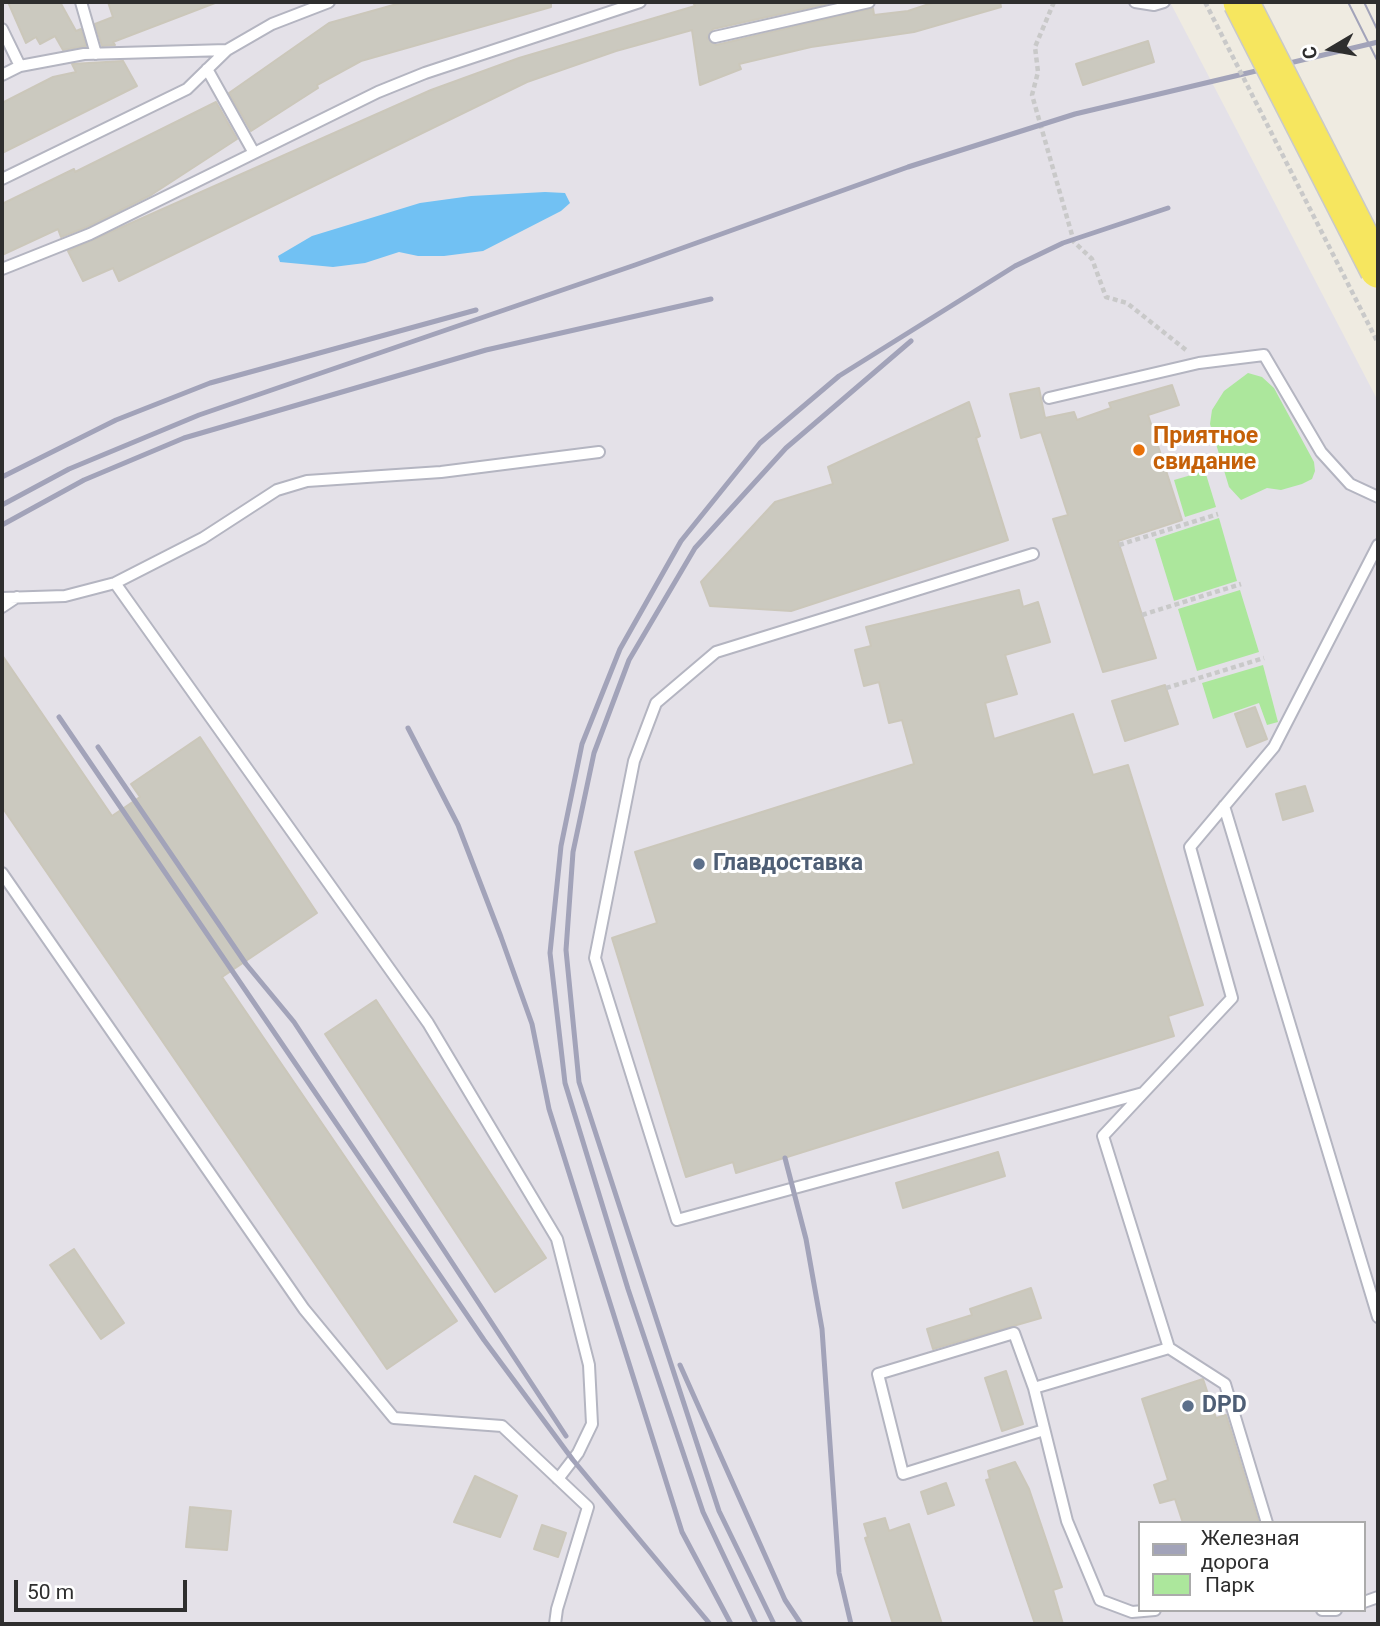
<!DOCTYPE html>
<meta charset="utf-8">
<style>
body{margin:0}
#map{position:relative;width:1380px;height:1626px;overflow:hidden;background:#efebe1;font-family:Roboto,sans-serif}
canvas{display:block}
.frame{position:absolute;inset:0;border:4px solid #2e2e2e;pointer-events:none}
.legend{position:absolute;left:1138px;top:1521px;width:228px;height:91px;box-sizing:border-box;background:#fff;border:2px solid #ababab;margin:0;padding:9px 12px;list-style:none;font-size:21px;color:#2e2e2e}
.legend li{display:flex;align-items:center;gap:14px;height:35px}
.legend b{width:35px;border:2px solid #ababab}
.north{position:absolute;left:1296px;top:14px;width:70px;height:70px;-webkit-text-stroke:5px #fff;paint-order:stroke;rotate:260deg;font-size:19px;font-weight:700;line-height:28px;text-align:center;color:#2e2e2e}
.north::after{content:'';display:block;margin:auto;width:24px;height:32px;background:#2e2e2e;clip-path:polygon(50% 0,100% 100%,50% 72%,0 100%)}
.scale{position:absolute;left:14px;top:1580px;width:173px;height:32px;box-sizing:border-box;border:4px solid #2e2e2e;border-top:0;padding-left:9px;font-size:21px;line-height:24px;white-space:nowrap;color:#2e2e2e;-webkit-text-stroke:5px #fff;paint-order:stroke}
</style>
<div id="map">
<canvas width="1380" height="1626"></canvas>
<div class="frame"></div>
<ul class="legend">
<li><b style="height:9px;background:#a2a3b9"></b>Железная дорога</li>
<li><b style="height:19px;background:#ace79c"></b>Парк</li>
</ul>
<div class="north">С</div>
<div class="scale">50 m</div>
</div>
<script>
const ctx = document.querySelector('canvas').getContext('2d');
ctx.lineJoin = 'round';
function fill(path, color) { ctx.fillStyle = color; ctx.fill(path, 'evenodd'); }
const shape = rows => new Path2D(rows.map(r => 'M' + r).join(''));
function trace(path, color, width, dash) { ctx.strokeStyle = color; ctx.lineWidth = width; ctx.lineCap = dash ? 'butt' : 'round'; ctx.setLineDash(dash || []); ctx.stroke(path); }
function drawText(font, color, halo, rows, align = 'center') {
  ctx.font = font + ' Roboto,sans-serif'; ctx.lineWidth = 6; ctx.setLineDash([]); ctx.textBaseline = 'middle'; ctx.strokeStyle = halo; ctx.fillStyle = color; for (const [text, x, y, turn = 0] of rows) {
    ctx.save(); ctx.translate(x, y); ctx.rotate((+turn || 0) * Math.PI / 180); ctx.textAlign = isNaN(turn) ? turn : align; if (halo) ctx.strokeText(text, 0, 0); ctx.fillText(text, 0, 0); ctx.restore();
  }
}
fill(shape([
 [2,2,1170,2,1378,401,1378,1624,2,1624],
 [1140,1523,1364,1523,1364,1610,1140,1610]
]), '#e4e1e8');
fill(shape([
 [1248,373,1262,377,1274,388,1314,462,1315,471,1312,479,1302,484,1281,490,1267,488,1241,500,1229,487,1210,424,1212,410,1224,391],
 [1205,471,1216,507,1185,517,1174,480],
 [1219,518,1237,581,1174,601,1155,539],
 [1240,590,1259,652,1197,671,1178,609],
 [1263,665,1278,722,1267,725,1259,703,1213,719,1202,683]
]), '#ace79c');
fill(shape([
 [545,192,565,193,570,203,561,211,483,251,444,256,418,256,399,252,365,263,333,267,280,262,278,256,312,236,420,203,471,196]
]), '#71c1f3');
const building = shape([
 [8,2,60,2,76,31,81,29,86,46,63,50,55,36,40,44,36,37,26,43,8,2],
 [108,2,214,2,215,3,113,42,115,45,102,46,95,24,113,17,108,2],
 [404,2,551,2,551,7,361,61,317,85,318,88,251,131,229,93,329,23,404,2],
 [693,2,835,2,713,29,707,38,716,45,873,8,874,15,908,11,935,2,1000,2,1001,7,914,32,811,47,739,64,741,69,700,85,692,30,616,51,527,82,119,281,113,268,83,281,68,251,431,90,519,58,695,6,693,2],
 [1148,41,1154,62,1083,85,1076,64,1148,41],
 [123,61,137,86,2,153,2,103,53,77,76,72,72,64,123,61],
 [216,102,237,139,151,195,87,227,61,237,58,229,2,255,2,204,74,169,75,172,216,102],
 [1172,385,1179,405,1148,415,1182,520,1118,541,1156,658,1103,672,1053,519,1068,515,1041,432,1021,438,1010,394,1039,388,1045,418,1074,412,1077,420,1111,408,1109,403,1172,385],
 [969,402,980,436,976,438,1008,540,791,611,710,606,701,582,775,502,833,484,828,467,969,402],
 [1019,590,1023,607,1038,602,1050,642,1005,655,1017,694,985,703,994,739,1073,714,1093,775,1128,765,1203,1005,1168,1016,1174,1036,736,1173,733,1162,686,1177,612,938,657,923,635,852,914,764,902,720,889,723,879,682,864,686,855,650,871,646,866,627,1019,590],
 [2,655,112,816,140,797,131,784,200,737,317,913,222,977,457,1321,387,1369,2,807,2,655],
 [1165,685,1178,724,1125,741,1112,701,1165,685],
 [1255,707,1267,739,1247,747,1235,714,1255,707],
 [1305,786,1313,811,1283,820,1276,794,1305,786],
 [376,1000,546,1258,495,1292,325,1034,376,1000],
 [998,1152,1005,1176,903,1208,896,1183,998,1152],
 [74,1249,124,1323,101,1339,50,1265,74,1249],
 [1031,1288,1041,1318,933,1349,927,1329,972,1315,970,1309,1031,1288],
 [1006,1371,1023,1424,1002,1431,985,1378,1006,1371],
 [1203,1379,1216,1418,1226,1415,1259,1523,1183,1523,1175,1499,1160,1503,1154,1485,1168,1480,1142,1399,1203,1379],
 [1015,1462,1029,1489,1062,1587,1053,1590,1063,1624,1035,1624,986,1480,990,1479,988,1471,1015,1462],
 [475,1476,517,1496,500,1537,454,1522,475,1476],
 [946,1483,954,1505,928,1514,921,1492,946,1483],
 [190,1507,231,1511,227,1550,186,1547,190,1507],
 [885,1518,889,1531,909,1524,942,1624,893,1624,865,1538,868,1537,864,1524,885,1518],
 [542,1525,566,1533,558,1557,534,1549,542,1525]
]);
fill(building, '#cbc9bf');
trace(building, '#cbc7ba', 2);
const lane = shape([
 [81,2,96,54],
 [1135,2,1154,5,1164,2],
 [2,29,20,66],
 [715,37,869,2],
 [207,69,254,153],
 [2,75,20,66,84,54,227,50,272,24,329,2],
 [2,179,187,89,227,50],
 [2,269,90,234,378,92,425,73,640,2],
 [1049,398,1199,363,1264,355,1321,452,1350,484,1378,497],
 [1033,554,716,652,656,703,634,761,595,958,677,1220,1143,1093],
 [115,583,428,1023,557,1239,589,1365,592,1424,578,1453,558,1479],
 [2,598,65,596,115,583,203,538,277,490,307,481,441,472,599,452],
 [2,607,17,597],
 [1224,806,1378,1317],
 [2,873,304,1309,394,1418,502,1426,588,1507,557,1609,555,1624],
 [1034,1388,1014,1333,878,1374,903,1474,1044,1430],
 [1267,1523,1225,1384,1169,1348,1103,1136,1232,998,1190,847,1274,747,1378,545],
 [1364,1602,1378,1597],
 [1155,1610,1132,1612,1100,1600,1067,1521,1034,1388,1169,1348],
 [1322,1610,1336,1610]
]);
trace(lane, '#b4b5c1', 14);
trace(shape([
 [1054,2,1035,47,1038,72,1032,95,1074,242,1092,259,1106,297,1127,303,1186,350],
 [1377,2,1378,4],
 [1119,545,1218,514],
 [1142,615,1241,584],
 [1166,688,1264,658]
]), '#c9c9c9', 4.5, [5, 3.5]);
trace(lane, '#fff', 10);
trace(shape([
 [1348,2,1378,62],
 [1364,2,1378,31]
]), '#a2a3b9', 2);
trace(shape([
 [2,477,116,420,210,383,476,310],
 [2,505,69,469,199,415,635,265,908,167,1075,114,1378,42],
 [2,525,84,480,184,438,486,350,711,299],
 [59,717,484,1340,573,1460,710,1624],
 [408,728,458,825,501,937,532,1024,549,1109,682,1532,731,1624],
 [98,747,246,964,294,1022,566,1436],
 [785,1158,806,1239,822,1329,839,1573,851,1624],
 [680,1365,785,1600,801,1624],
 [756,1624,703,1512,628,1289,565,1083,550,953,561,846,582,744,620,649,681,541,760,443,839,376,1015,266,1063,243,1168,208],
 [774,1624,719,1511,579,1082,566,950,573,852,594,753,629,660,695,548,786,448,911,341]
]), '#a2a3b9', 5);
const primaryBridge = shape([
 [1241,2,1378,270]
]);
trace(primaryBridge, '#c9c9c9', 38, []);
trace(shape([
 [1205,2,1378,343]
]), '#c9c9c9', 4.5, [5, 3.5]);
trace(primaryBridge, '#f6e65f', 35);
for (const [x, y, r, color] of [
 [1139,450,7,"#e8710a"],
 [699,864,7,"#5c6f8a"],
 [1188,1406,7,"#5c6f8a"]
]) { const dot = new Path2D(); dot.arc(x, y, r, 0, 2 * Math.PI); ctx.fillStyle = color; ctx.fill(dot); trace(dot, '#fff', 2.5); }
drawText('bold 23px', '#c56008', '#fff', [
 ["Приятное",1153,437],
 ["свидание",1153,463]
], 'left');
drawText('bold 23px', '#4e5e75', '#fff', [
 ["Главдоставка",713,864],
 ["DPD",1202,1406]
], 'left');
</script>
